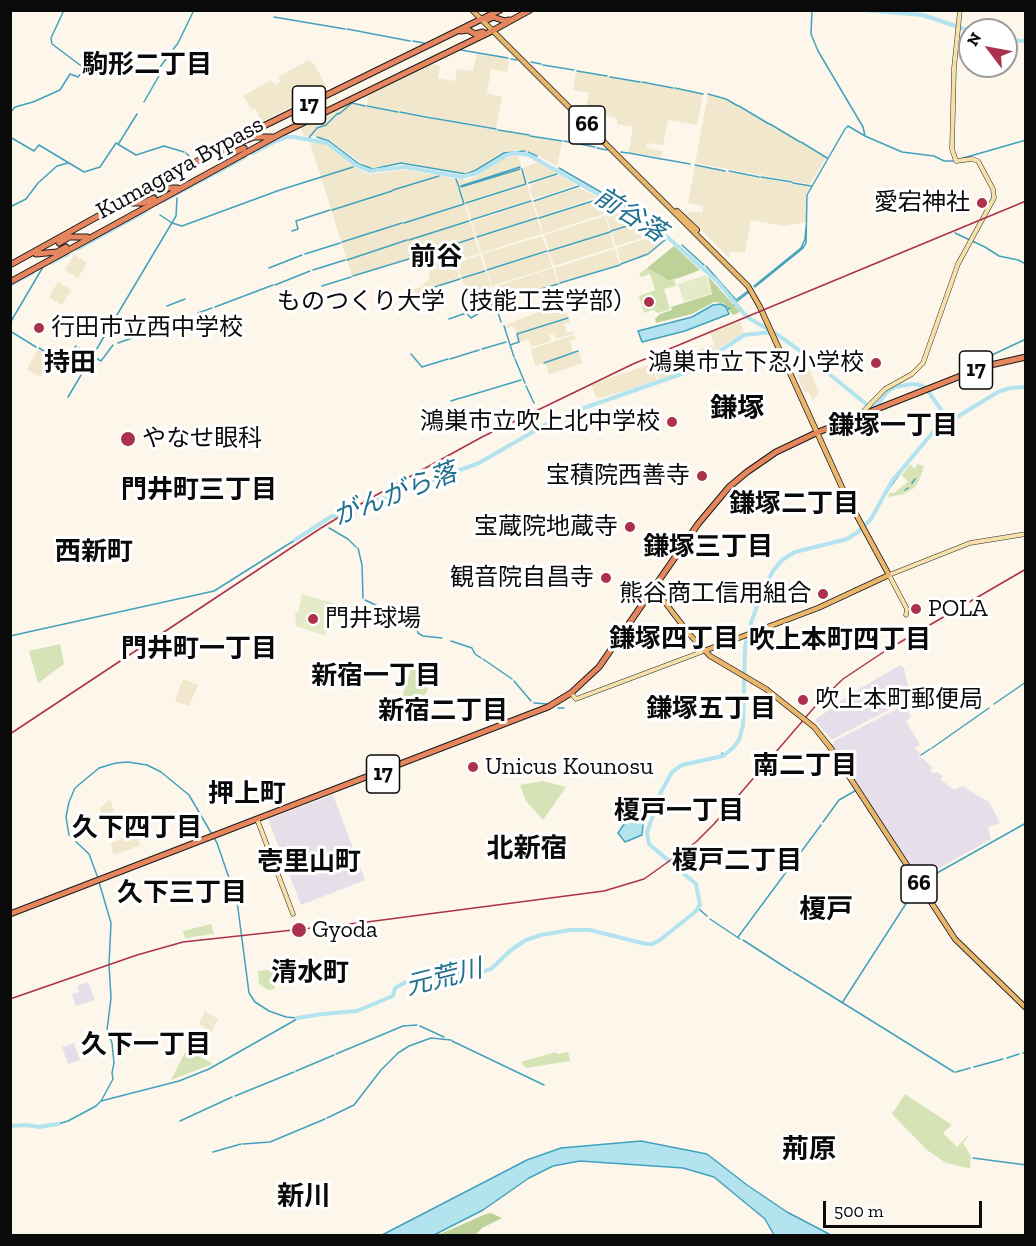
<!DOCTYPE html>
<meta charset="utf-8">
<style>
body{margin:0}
#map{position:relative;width:1036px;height:1246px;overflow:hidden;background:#fdf6ea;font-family:"Zilla Slab",serif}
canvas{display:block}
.frame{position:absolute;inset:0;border:12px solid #0a0a0a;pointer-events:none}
.north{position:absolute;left:958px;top:18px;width:60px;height:60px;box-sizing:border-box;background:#fff;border:2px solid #9d9d9d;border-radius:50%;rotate:302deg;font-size:16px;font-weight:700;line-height:24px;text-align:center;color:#0a0a0a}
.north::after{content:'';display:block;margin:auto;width:21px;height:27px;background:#ab314c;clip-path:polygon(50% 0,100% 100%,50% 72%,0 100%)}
.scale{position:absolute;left:823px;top:1201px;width:159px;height:27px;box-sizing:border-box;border:3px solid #0a0a0a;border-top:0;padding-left:8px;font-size:18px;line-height:21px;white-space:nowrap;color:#0a0a0a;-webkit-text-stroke:4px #fff;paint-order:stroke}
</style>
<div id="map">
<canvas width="1036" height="1246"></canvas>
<div class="frame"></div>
<div class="north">N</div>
<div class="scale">500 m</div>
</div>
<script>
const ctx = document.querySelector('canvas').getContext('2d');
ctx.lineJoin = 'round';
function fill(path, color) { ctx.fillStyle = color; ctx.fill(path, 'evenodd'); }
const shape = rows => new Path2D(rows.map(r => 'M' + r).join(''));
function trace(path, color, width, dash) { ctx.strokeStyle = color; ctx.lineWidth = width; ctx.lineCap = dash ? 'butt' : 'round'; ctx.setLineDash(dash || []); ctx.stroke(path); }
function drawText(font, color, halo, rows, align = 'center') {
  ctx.font = font + ' "Zilla Slab","Noto Sans JP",serif'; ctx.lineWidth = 6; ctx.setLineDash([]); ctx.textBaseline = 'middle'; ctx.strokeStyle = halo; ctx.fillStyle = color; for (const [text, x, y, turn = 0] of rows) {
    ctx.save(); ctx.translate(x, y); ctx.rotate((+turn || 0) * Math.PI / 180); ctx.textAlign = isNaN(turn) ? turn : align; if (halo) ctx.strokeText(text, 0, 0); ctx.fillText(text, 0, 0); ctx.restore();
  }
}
fill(shape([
 [900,665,904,668,911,698,833,739,830,738,815,720,854,692],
 [913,701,915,707,908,709,911,718,906,721,920,745,914,748,920,753,919,755,933,768,930,770,934,774,937,772,943,776,940,779,954,790,962,786,989,802,1000,823,988,827,991,839,918,880,833,745,834,741],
 [333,795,365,880,301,905,268,819],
 [88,982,95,1000,76,1006,72,994,79,992,77,986],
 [74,1043,80,1060,68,1064,62,1047]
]), '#e6dfe9');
fill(shape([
 [477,53,509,59,507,72,491,69,487,93,502,97,496,128,367,105,369,94,431,64,440,66,438,78,455,81,457,69,473,71],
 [309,60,314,64,327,87,262,122,255,108,252,110,243,96,271,80,275,85,281,81,278,77],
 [576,71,703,94,697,125,668,120,663,145,647,143,647,148,662,151,661,158,629,152,633,127,617,124,617,118,594,113,592,122,584,115,589,93,573,90],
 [708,95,726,99,826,158,810,184,695,163],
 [347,103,562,142,557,166,532,152,516,150,500,154,473,171,467,173,459,173,404,162,379,168,367,167,330,140,315,136,304,136,301,128],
 [310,142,322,143,330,148,361,171,369,174,408,170,456,179,475,237,352,276],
 [513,156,518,156,521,166,460,186,458,179,467,180,475,177,502,160],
 [538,162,557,173,528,183,523,168],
 [695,166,810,187,806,194,806,222,784,226,751,220,745,253,730,251,729,258,686,215,690,211,703,213,703,206,688,203],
 [521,169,526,184,465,203,461,188],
 [559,175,576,185,533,199,529,188,532,186,532,184],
 [527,185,531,200,471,219,466,204],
 [579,188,598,197,538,217,534,202],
 [599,199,604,214,543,234,539,218],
 [532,202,537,218,476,237,472,222],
 [621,210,640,221,611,231,606,215],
 [605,216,610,231,549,250,544,235],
 [537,219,542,234,481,253,477,238],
 [641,222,659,233,616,246,611,232],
 [610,232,614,247,554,266,549,251],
 [660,234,664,240,653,249,641,257,621,263,617,248],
 [542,236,547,250,487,270,482,254],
 [475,239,480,253,435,268,432,260,417,265,415,258],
 [615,249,620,264,559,283,555,268],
 [548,252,552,267,492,286,487,271],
 [74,255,87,263,78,278,65,270],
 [480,255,485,270,461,277,456,263],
 [455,263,460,278,424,290,420,295,414,292,413,290,416,288,420,288,430,277,429,271],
 [553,268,558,283,510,298,512,299,499,308,496,301,501,299,497,286],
 [486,271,491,287,467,294,462,279],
 [58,282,71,290,62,305,49,297],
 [563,302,568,317,517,334,513,326,505,329,504,326],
 [569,319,570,322,564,324,567,333,573,331,573,334,556,339,553,334,549,335,551,341,531,347,529,339,520,342,518,335],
 [740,321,744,332,716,350,710,333],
 [573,335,576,339,570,341,573,352,535,366,531,349],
 [713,345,715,351,698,362,671,376,658,379,653,364],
 [38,349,51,357,40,377,27,369],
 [579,352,582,363,549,375,545,362],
 [651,364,657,381,597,399,591,384],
 [809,369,819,392,813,400,808,391,805,393,797,375],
 [183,679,198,685,189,706,175,701],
 [110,799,119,829,113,831,115,839,110,841,100,808],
 [137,833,140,846,113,855,111,843],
 [205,1011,218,1019,211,1033,199,1024]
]), '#f0e7cd');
fill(shape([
 [647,268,664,278,674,279,676,286,664,289,670,309,658,313,653,310,644,313,639,296,655,290,650,274,641,277,639,274],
 [910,464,915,469,917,464,924,466,919,481,914,488,904,494,888,497,890,492,894,493,908,482,902,475],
 [60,644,64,664,38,683,29,651],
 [411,669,432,675,426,694,400,703],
 [543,781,566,787,543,820,526,801,520,785],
 [211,924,214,934,185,938,183,931],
 [273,969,275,989,268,990,259,984,258,971],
 [187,1049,213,1064,171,1080,181,1060],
 [556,1052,557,1054,568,1052,570,1061,526,1068,521,1062],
 [905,1094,952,1125,943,1133,957,1147,967,1136,968,1137,963,1143,971,1156,970,1168,962,1167,946,1163,927,1150,892,1114]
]), '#d5e3b7');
fill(shape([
 [674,246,700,270,679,278,668,280,647,268],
 [708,276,740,312,733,315,723,303,714,302,692,314,656,323,655,319,660,314,672,310,671,307,712,294],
 [491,1213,502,1218,482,1228,475,1235,438,1235,486,1214]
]), '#bcd298');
fill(shape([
 [706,275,712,293,684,302,678,284],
 [302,594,336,604,325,636,296,626,295,613,299,610]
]), '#e5ebc8');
const water = shape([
 [721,304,726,307,729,314,685,331,642,342,638,331,692,317,713,305,721,304],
 [635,808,648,814,643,825,642,835,625,842,618,833,635,808],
 [641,1141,707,1154,747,1185,787,1212,831,1235,774,1235,765,1219,714,1177,683,1168,580,1161,553,1166,529,1178,483,1210,434,1235,382,1235,527,1160,561,1148,641,1141]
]);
fill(water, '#b3e3ef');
trace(water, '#42a2be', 1.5);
trace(shape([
 [812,10,811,34,818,51,863,127,865,136],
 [274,17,345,29],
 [347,29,410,41],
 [413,41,424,43],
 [461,50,508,58],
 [511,59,517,60],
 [531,62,541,64],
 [543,65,574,70],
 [577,71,607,76],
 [610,77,640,82],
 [642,82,673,88],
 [675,88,703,94],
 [708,94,726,99,738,106],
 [144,102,160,74,157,71,178,43,194,10],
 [367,106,398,112],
 [739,106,769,124],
 [400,112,431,118],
 [10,113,15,107,33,102,60,90,70,74,78,77,83,71,84,68,52,44,51,38,64,10],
 [432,118,496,129],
 [770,124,800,142],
 [846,128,848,126,865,136,902,152,934,156,944,161,953,161],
 [498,130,529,135],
 [530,136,562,141],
 [10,137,34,151,39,145,84,172,100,167,116,143,136,155,164,146,184,152],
 [317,137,329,141,359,164,373,169,401,163,466,174,476,170,504,153,525,151],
 [308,139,317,128,326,125,338,113,339,114,352,103,365,106],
 [564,141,595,147],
 [801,142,827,158],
 [119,143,137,114],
 [597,148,607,150],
 [528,152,537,156],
 [621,152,628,153],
 [186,153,192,159],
 [629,153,661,159],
 [662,159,690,164],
 [960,159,1026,140],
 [695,165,725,171],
 [559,168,665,229],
 [729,171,759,177],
 [761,177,792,182],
 [456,179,459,187],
 [529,183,557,174],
 [793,183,811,186],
 [461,186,520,167],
 [461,187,520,169],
 [393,190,439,176],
 [534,201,579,186],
 [466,203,526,184,522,169],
 [10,207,26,199,38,183,57,166,68,163],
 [332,210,392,191],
 [160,215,172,223,182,226,280,190,353,167],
 [539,218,599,199],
 [471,220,531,201],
 [404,223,464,204,459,188],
 [292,231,298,229,296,221,330,210],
 [611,231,640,222],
 [955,233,985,247,999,256,1018,260,1026,264],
 [477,237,537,218],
 [667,237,667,236],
 [409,240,469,221],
 [342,242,402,223],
 [682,245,704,265],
 [549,251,610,232],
 [305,254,340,243],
 [415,257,474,238],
 [347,260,407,240],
 [621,264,648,254,665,240],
 [706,266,736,300,748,291],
 [269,268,302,255],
 [313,270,345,260],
 [487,270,547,251],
 [353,276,412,258],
 [462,278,485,271],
 [560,283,620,265],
 [275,285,310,271],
 [322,286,351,277],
 [754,286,801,248,805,239,806,227],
 [755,287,802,249,806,243,807,195,845,129],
 [420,295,425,290,460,279],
 [497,302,558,284],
 [735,303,749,292],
 [734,305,736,304],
 [167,306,185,299],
 [215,307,273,285],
 [499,308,513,298],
 [728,309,730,308],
 [198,313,212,308],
 [449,319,466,313,471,318,495,303,501,322],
 [10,323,43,267],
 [504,326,514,357],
 [10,331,36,347],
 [139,335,179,320],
 [118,343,138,336],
 [510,345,519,342,517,334,568,318],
 [39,348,64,364],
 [79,348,101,361,113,345],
 [482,349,506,342],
 [411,354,422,367,448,359],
 [992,355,1026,339],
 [69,357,76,346],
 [450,359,479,350],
 [515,359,525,383],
 [544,363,578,351],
 [526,386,534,403],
 [68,397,176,216,177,198],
 [461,398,521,380],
 [451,401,460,398],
 [904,468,919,450],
 [912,483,915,479],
 [888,490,903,469],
 [905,490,908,488],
 [329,528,348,539,356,547],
 [358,548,362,565,363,598],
 [365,600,386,610,401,622],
 [405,623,417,630,418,633,423,636,442,638],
 [10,636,214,591,295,540],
 [451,641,472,648,475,654,481,658],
 [483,659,512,679],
 [514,681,531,701],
 [534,703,548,704],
 [994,704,1026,682],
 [558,708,564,708],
 [932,748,989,708],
 [722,753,723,756],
 [921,755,930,749],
 [823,822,839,800,855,791],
 [98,878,89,854,69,835,66,817,69,802,75,788,99,768,116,763,128,762,147,765,161,772,189,795,217,843,237,901,249,993,255,1002,269,1011,286,1017,297,1018],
 [921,882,1026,823],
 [699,909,707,916],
 [710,919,740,939],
 [738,937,821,825],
 [743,940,791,971],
 [793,972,954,1072],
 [842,1003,918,885],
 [420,1026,444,1037],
 [452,1041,544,1085],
 [1023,1053,1026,1052],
 [336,1054,403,1026,417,1025],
 [1007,1058,1019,1054],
 [974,1067,1003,1059],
 [296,1071,334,1055],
 [956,1072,970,1068],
 [235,1096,294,1072],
 [101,1101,179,1081,209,1069,297,1019],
 [327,1118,354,1105,381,1070,398,1053,409,1046,431,1038,451,1040],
 [180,1121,232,1097],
 [58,1124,68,1121,96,1106,101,1101,113,1079,112,1073,114,1063,112,1043,107,1030,111,998,109,964,111,923,99,882],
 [243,1144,270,1142,325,1119],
 [213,1152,241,1144],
 [973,1158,1026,1165]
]), '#42a2be', 1.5);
trace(shape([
 [865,10,923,15,970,31],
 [1006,40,1026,41],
 [253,153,274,142,287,137,294,137,327,143,356,165,369,171,405,167,461,177,477,173,507,155,515,153,529,155,656,227,717,281,747,317,778,335,806,355,871,408,876,406,888,391,895,387,912,384,920,385,925,387,949,421],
 [163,201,245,157],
 [77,249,146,211],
 [50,263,68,254],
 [10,285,33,272],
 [295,540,332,516,345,518,370,503,479,463,543,426,575,411,690,371,744,335,772,332],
 [297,1018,323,1014,357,1011,393,996,395,988,404,983,452,974,481,972,491,969,511,950,526,940,541,935,570,930,590,930,646,944,652,944,660,940,695,912,700,905,696,884,649,844,647,832,661,792,672,772,682,765,723,756,733,748,739,740,743,725,745,647,750,626,763,589,773,571,782,560,795,552,847,539,858,532,871,519,892,481,934,431,998,392,1010,388,1026,387],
 [10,1126,26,1125,39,1127,58,1124]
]), '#b3e3ef', 4);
const secondary = shape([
 [860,415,885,389,912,374,923,363,958,264,994,198,993,189,978,161,972,159,956,161,952,149,954,68,960,10],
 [906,615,907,609,889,575,970,543,1026,534],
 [571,693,576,699,704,651],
 [257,819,293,914]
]);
const primary = shape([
 [472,10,748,286,760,307,845,494,889,575,818,608,704,651],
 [677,211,697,230],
 [654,588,690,635,710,656,766,689],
 [830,747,955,939,1026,1008]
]);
const highway = shape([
 [487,20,493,17,505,21,509,20],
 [461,31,468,30,475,34,483,32],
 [241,142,254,137,272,137],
 [219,151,235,152,244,148],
 [147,192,160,188,178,188],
 [125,203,143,203,154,198],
 [59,243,69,237,87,237],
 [36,254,57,252,66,247],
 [10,265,239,138,500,10],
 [10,282,282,133,492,31,530,10],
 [10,914,548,707,571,693,599,667,698,524,729,487,747,472,776,452,816,433,986,366,1026,357]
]);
trace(secondary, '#2c2c2c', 5);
trace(primary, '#1b1b1b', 6);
trace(highway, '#1b1b1b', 7);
trace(secondary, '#f7e1ab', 4);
trace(primary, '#eab66c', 4.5);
trace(highway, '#e5865f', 5);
trace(shape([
 [10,734,321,528,369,499,482,437,633,364,1026,201],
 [10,999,137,955,183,942,367,922,604,891,644,879,696,842,714,824,818,703,843,679,885,651,1026,569]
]), '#ab314c', 1.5);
const primaryBridge = shape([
 [766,689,814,727,830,747]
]);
trace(primaryBridge, '#1b1b1b', 6, []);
trace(primaryBridge, '#eab66c', 4.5);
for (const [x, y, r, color] of [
 [982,203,6,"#ab314c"],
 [649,302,6,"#ab314c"],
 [39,328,6,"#ab314c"],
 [876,363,6,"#ab314c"],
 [672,422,6,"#ab314c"],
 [128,439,8,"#ab314c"],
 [702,476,6,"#ab314c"],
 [630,527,6,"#ab314c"],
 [606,578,6,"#ab314c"],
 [823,594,6,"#ab314c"],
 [916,609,6,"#ab314c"],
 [313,619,6,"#ab314c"],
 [803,700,6,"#ab314c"],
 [473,767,6,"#ab314c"],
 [299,930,8,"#ab314c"]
]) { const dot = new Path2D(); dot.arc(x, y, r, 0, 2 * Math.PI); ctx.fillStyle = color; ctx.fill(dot); trace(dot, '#fff', 2); }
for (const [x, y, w] of [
 [309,105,33],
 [587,125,36],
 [976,370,33],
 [383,774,33],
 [919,884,36]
]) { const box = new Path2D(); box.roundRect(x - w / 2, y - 19, w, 38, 4.5); ctx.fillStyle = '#fff'; ctx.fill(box); trace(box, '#0a0a0a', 1.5); }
drawText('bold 22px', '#0a0a0a', null, [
 ["17",309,105],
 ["66",587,125],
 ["17",976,370],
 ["17",383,774],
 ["66",919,884]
]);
drawText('24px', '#0a0a0a', '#fff', [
 ["Kumagaya Bypass",180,168,-29]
]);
drawText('24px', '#0a0a0a', '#fff', [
 ["愛宕神社",970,203],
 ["ものつくり大学（技能工芸学部）",637,302],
 ["行田市立西中学校",51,328,"left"],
 ["鴻巣市立下忍小学校",864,363],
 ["鴻巣市立吹上北中学校",660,422],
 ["やなせ眼科",142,439,"left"],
 ["宝積院西善寺",690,476],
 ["宝蔵院地蔵寺",618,527],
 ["観音院自昌寺",594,578],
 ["熊谷商工信用組合",811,594],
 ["POLA",928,609,"left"],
 ["門井球場",325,619,"left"],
 ["吹上本町郵便局",815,700,"left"],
 ["Unicus Kounosu",485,767,"left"],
 ["Gyoda",312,930,"left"]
], 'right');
drawText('bold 26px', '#0a0a0a', '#fff', [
 ["駒形二丁目",147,66],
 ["前谷",436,258],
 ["持田",70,364],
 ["鎌塚一丁目",893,427],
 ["門井町三丁目",199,491],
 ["鎌塚二丁目",794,505],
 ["鎌塚三丁目",708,548],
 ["西新町",94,553],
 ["鎌塚四丁目",674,640],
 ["吹上本町四丁目",840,641],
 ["門井町一丁目",199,650],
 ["新宿一丁目",376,677],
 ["鎌塚五丁目",711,710],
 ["新宿二丁目",443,712],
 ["南二丁目",805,767],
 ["押上町",247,795],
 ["榎戸一丁目",679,812],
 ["久下四丁目",137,829],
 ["榎戸二丁目",737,862],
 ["壱里山町",309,863],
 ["久下三丁目",182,894],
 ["清水町",310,974],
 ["久下一丁目",146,1046]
]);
drawText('italic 26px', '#21718e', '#fff', [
 ["前谷落",630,215,32],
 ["がんがら落",395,495,-21],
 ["元荒川",444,978,-14]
]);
drawText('bold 27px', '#0a0a0a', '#fff', [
 ["鎌塚",737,409],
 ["北新宿",527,849],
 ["榎戸",826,910],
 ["荊原",809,1150],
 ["新川",304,1197]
]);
</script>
